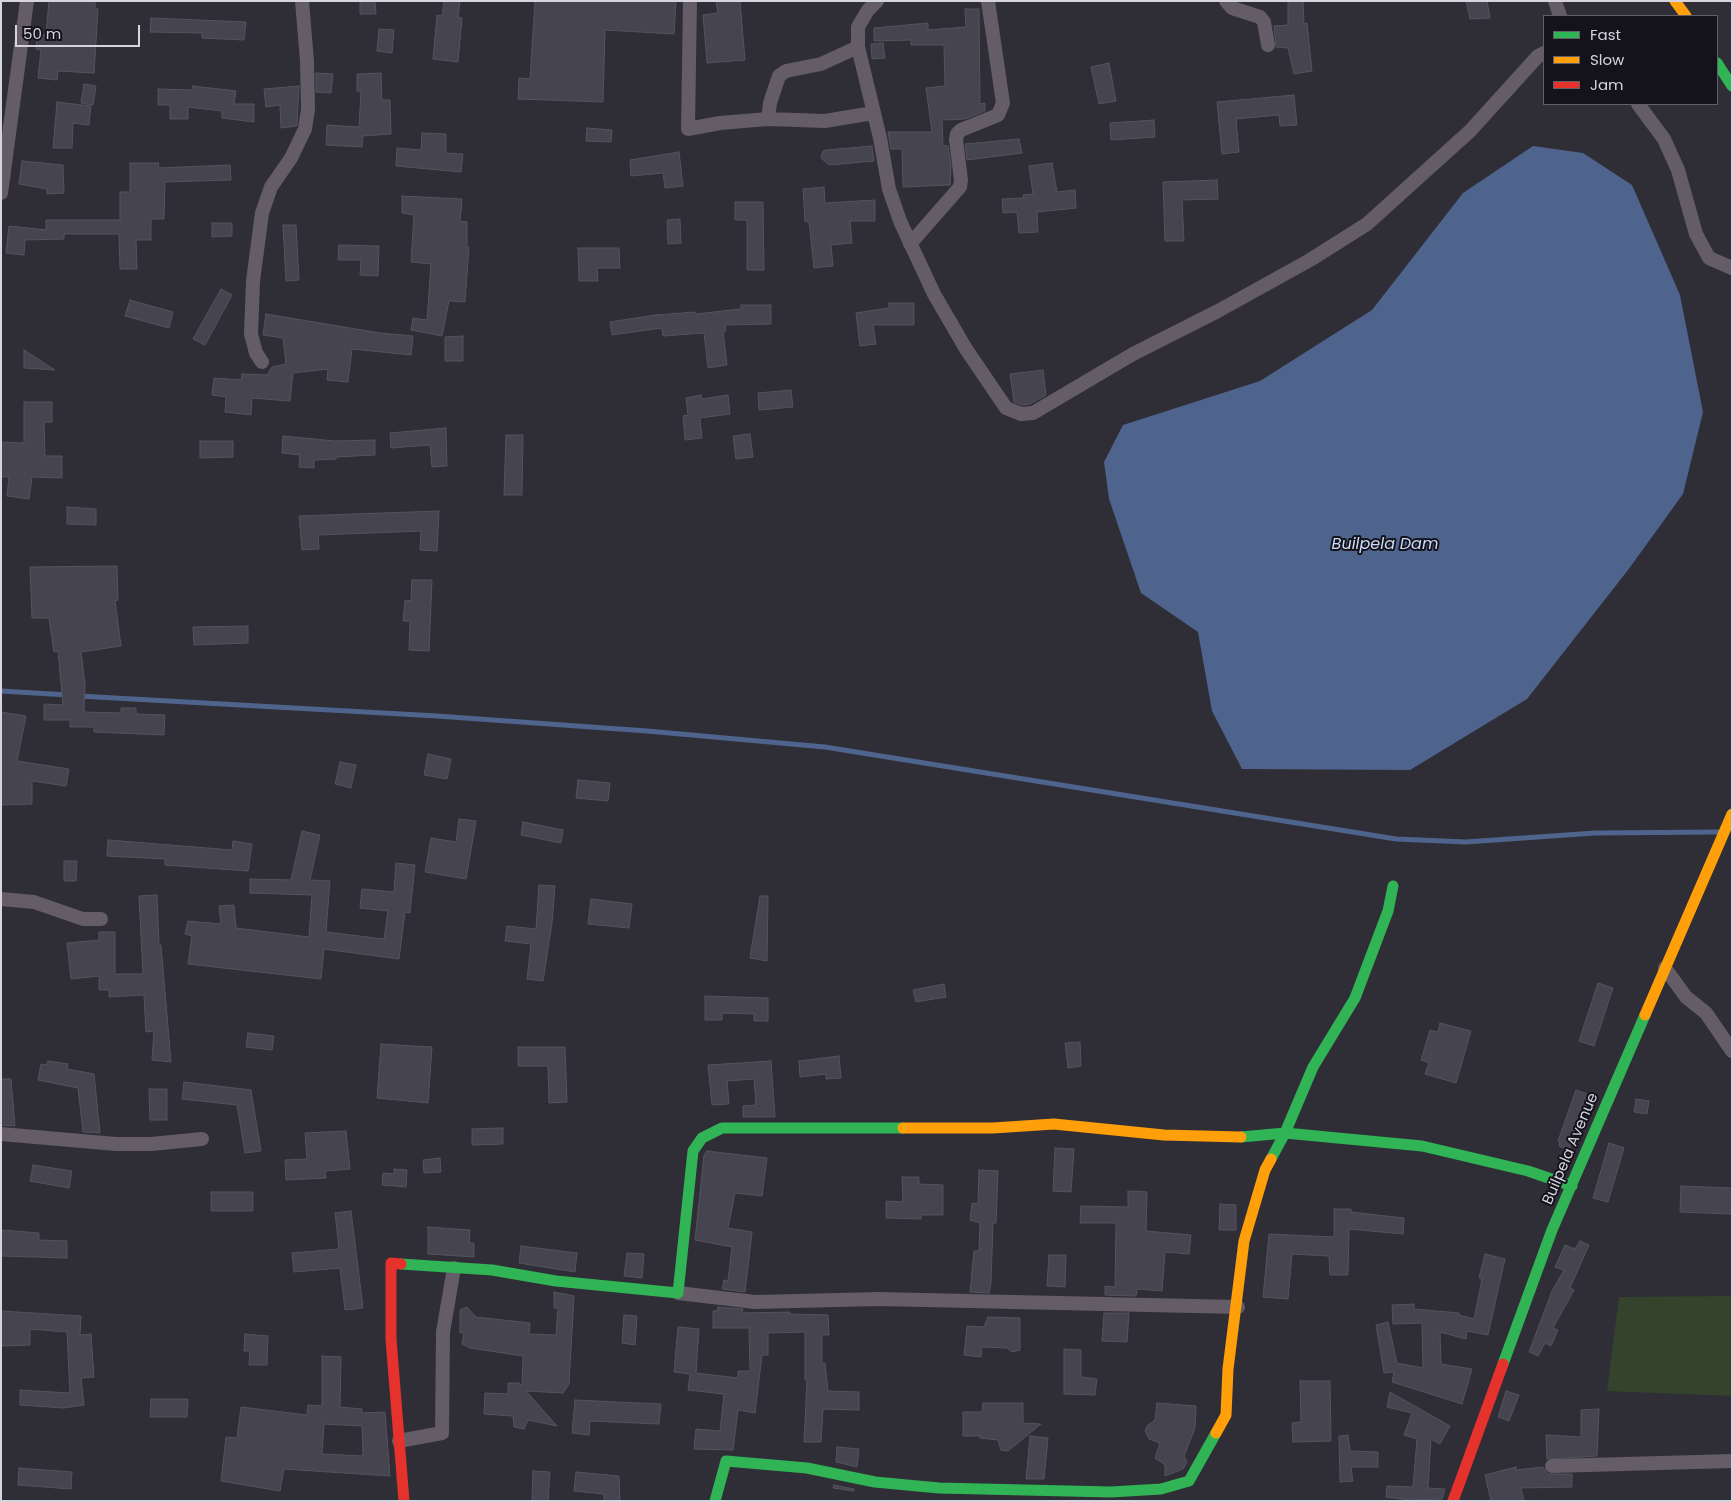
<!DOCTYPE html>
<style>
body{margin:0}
#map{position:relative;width:1733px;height:1502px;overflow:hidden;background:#2f2d36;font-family:Poppins,sans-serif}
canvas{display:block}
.frame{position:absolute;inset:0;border:2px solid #d5d4df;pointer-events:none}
.legend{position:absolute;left:1543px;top:15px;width:175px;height:90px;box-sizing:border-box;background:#14131b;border:1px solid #616069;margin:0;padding:6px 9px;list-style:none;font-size:15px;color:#d5d4df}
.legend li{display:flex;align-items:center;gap:10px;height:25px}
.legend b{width:25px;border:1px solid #616069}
.scale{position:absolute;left:15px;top:25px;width:125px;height:22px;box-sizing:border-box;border:2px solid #d5d4df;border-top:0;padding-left:6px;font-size:15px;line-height:18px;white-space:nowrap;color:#d5d4df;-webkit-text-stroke:4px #14131b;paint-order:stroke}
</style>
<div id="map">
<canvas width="1733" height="1502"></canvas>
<div class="frame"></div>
<ul class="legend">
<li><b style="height:6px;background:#30b455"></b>Fast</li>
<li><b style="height:6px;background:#ff9f0a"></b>Slow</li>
<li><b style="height:6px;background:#e5322d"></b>Jam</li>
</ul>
<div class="scale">50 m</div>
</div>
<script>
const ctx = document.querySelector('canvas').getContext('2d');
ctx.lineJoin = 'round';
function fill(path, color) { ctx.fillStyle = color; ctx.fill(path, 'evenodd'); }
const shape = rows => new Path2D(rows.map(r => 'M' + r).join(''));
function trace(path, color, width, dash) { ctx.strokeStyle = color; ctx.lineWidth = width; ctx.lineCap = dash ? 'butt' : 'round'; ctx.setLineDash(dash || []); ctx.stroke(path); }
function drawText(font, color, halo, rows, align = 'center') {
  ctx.font = font + ' Poppins,sans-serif'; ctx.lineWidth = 4; ctx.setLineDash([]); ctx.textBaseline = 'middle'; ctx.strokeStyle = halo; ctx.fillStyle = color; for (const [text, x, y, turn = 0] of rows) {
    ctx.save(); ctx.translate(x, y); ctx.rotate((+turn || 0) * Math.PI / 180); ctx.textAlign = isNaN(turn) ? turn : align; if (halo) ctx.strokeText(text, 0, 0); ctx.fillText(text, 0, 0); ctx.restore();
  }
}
fill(shape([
 [1732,1296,1732,1396,1607,1391,1619,1297]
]), '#34432b');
fill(shape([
 [1533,146,1583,153,1632,185,1680,295,1703,412,1683,494,1628,570,1527,699,1410,770,1242,769,1212,711,1198,632,1141,593,1109,499,1104,462,1123,425,1260,381,1372,310,1463,193]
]), '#4e648c');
trace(shape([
 [1,691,68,695],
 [79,696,437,716,647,731,825,747,1396,839,1466,842,1595,833,1719,832]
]), '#4e648c', 5);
const building = shape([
 [49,1,95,1,95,9,98,9,94,73,58,71,57,80,38,78,41,50,36,49,37,34,46,35,49,1],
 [360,1,375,1,376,14,360,14,360,1],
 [444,1,460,1,458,17,462,18,458,62,433,59,437,15,442,16,444,1],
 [535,1,676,1,674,34,605,30,603,102,518,99,519,78,530,79,535,1],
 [716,1,740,1,745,60,707,63,703,15,718,13,716,1],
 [1288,1,1303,1,1304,24,1307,23,1312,71,1294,74,1288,48,1276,47,1274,26,1288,25,1288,1],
 [1466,1,1487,1,1490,18,1470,19,1466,1],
 [965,9,979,9,980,104,985,103,985,111,965,119,942,120,943,145,948,146,951,167,950,185,903,187,902,149,891,149,888,132,932,132,926,88,945,86,944,45,911,45,911,40,874,41,874,28,928,23,928,30,966,27,965,9],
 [151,18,246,22,244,40,202,38,202,33,150,32,151,18],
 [379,29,394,30,392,53,377,51,379,29],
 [883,43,885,58,872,59,871,44,883,43],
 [1109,63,1116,101,1099,104,1091,67,1109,63],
 [316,73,333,74,331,93,316,92,316,73],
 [381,73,382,100,390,100,391,134,363,136,362,147,326,145,327,125,359,127,361,91,357,91,357,74,381,73],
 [84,84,96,86,93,105,81,103,84,84],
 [193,86,236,91,234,104,254,104,254,122,222,118,222,111,188,107,188,119,170,119,170,105,158,105,158,89,192,90,193,86],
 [299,86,297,126,281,128,280,105,266,107,264,89,299,86],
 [1294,95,1297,125,1280,126,1279,115,1236,119,1239,152,1222,154,1217,102,1294,95],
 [57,102,91,106,89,125,73,123,72,148,53,148,57,102],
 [1154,120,1155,137,1111,140,1110,123,1154,120],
 [587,128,612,130,611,142,586,141,587,128],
 [422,133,446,134,446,153,463,154,461,172,396,166,397,148,421,150,422,133],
 [1019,139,1022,153,967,160,965,144,1019,139],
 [872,146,874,161,829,165,821,158,823,151,827,150,872,146],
 [679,152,683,186,665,188,663,173,631,176,630,160,679,152],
 [22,161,63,165,64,193,47,194,47,189,19,184,22,161],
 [130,163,159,163,158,168,230,165,231,180,165,182,164,219,151,219,151,240,136,240,137,269,120,269,119,234,64,234,64,239,25,240,24,255,6,253,9,226,46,230,46,220,120,220,120,192,130,192,130,163],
 [1052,163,1057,192,1075,190,1076,208,1037,212,1038,232,1019,233,1017,212,1003,213,1002,199,1024,198,1023,195,1033,194,1029,166,1052,163],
 [1217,180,1218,199,1182,200,1184,241,1165,241,1163,182,1217,180],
 [824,187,825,203,875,200,875,221,850,221,852,243,831,245,833,266,814,268,809,221,805,222,803,189,824,187],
 [402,196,462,199,460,221,467,222,467,247,469,247,465,302,449,301,442,336,411,330,413,318,427,320,431,264,411,262,414,215,402,213,402,196],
 [735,202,763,202,764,270,747,270,747,220,735,220,735,202],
 [680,219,681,243,668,244,667,220,680,219],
 [212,223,232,223,232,236,212,237,212,223],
 [283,225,296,225,299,280,286,281,283,225],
 [339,245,379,246,378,276,360,275,361,260,338,260,339,245],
 [578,248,619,248,620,268,597,268,598,281,579,281,578,248],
 [221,289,232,295,205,345,193,339,221,289],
 [130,300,173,312,169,328,125,316,130,300],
 [889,303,914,303,914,325,873,325,876,344,860,346,856,313,889,308,889,303],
 [741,305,771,305,771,324,725,325,726,331,723,331,727,365,708,368,704,333,663,336,662,328,612,335,610,322,656,315,695,312,696,314,741,309,741,305],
 [266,314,380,333,413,336,411,355,352,349,348,382,327,380,328,369,293,373,290,401,252,398,251,415,225,412,226,397,212,395,214,378,241,380,242,374,267,375,272,367,286,364,283,338,263,335,266,314],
 [463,336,463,361,445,361,445,337,463,336],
 [24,350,55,370,24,368,24,350],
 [1043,370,1046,395,1030,404,1022,405,1014,402,1010,374,1043,370],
 [791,390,793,407,759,410,758,393,791,390],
 [701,395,702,399,728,395,730,414,700,418,702,438,685,440,683,416,688,415,686,398,701,395],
 [24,402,52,402,52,422,44,422,45,456,62,456,62,478,32,477,29,499,7,496,9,477,1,477,1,442,24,443,24,402],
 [446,428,447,466,432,467,430,445,391,448,390,433,446,428],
 [750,434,753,457,736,459,733,436,750,434],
 [506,435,523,435,522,495,504,495,506,435],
 [283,436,335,441,375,440,375,455,336,457,336,459,314,460,314,468,299,467,300,455,282,453,283,436],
 [200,441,233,441,233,457,200,458,200,441],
 [67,507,96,509,96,525,67,524,67,507],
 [439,511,437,551,420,550,421,531,318,535,319,549,302,550,299,516,439,511],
 [117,566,118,600,115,601,121,646,81,652,85,684,84,712,121,713,121,708,136,708,136,714,165,715,164,735,94,732,94,727,70,727,70,720,44,720,44,704,63,705,58,651,54,652,49,618,32,618,30,567,117,566],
 [412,580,432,580,429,651,409,650,410,621,403,621,405,600,411,601,412,580],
 [248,626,248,643,194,645,193,627,248,626],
 [1,712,26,716,17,761,69,769,66,786,32,781,32,804,1,805,1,712],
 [428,754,451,759,447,779,424,775,428,754],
 [340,762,356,765,351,788,335,784,340,762],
 [578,780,610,783,608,801,576,798,578,780],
 [459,819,476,821,466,879,425,872,431,838,456,842,459,819],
 [523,822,563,830,561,843,521,835,523,822],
 [302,831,320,835,310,880,330,881,326,932,384,939,388,911,360,908,362,889,394,892,396,863,415,865,410,913,405,912,399,959,324,949,321,979,188,964,192,936,185,934,188,921,221,924,219,906,234,905,236,928,309,937,312,895,250,893,250,879,291,880,302,831],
 [108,840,232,850,233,841,252,844,248,871,165,865,165,859,107,856,108,840],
 [64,861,77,861,76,881,64,881,64,861],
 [539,885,555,886,552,923,543,981,527,979,531,944,505,941,507,926,536,929,539,885],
 [157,895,159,945,161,945,171,1062,152,1060,154,1031,146,1032,144,995,109,997,109,990,99,990,99,976,71,979,67,943,99,940,99,932,115,932,115,974,143,974,139,896,157,895],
 [760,896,768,896,767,961,750,958,760,896],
 [591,899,632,904,629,928,588,924,591,899],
 [1598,983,1613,988,1594,1046,1579,1041,1598,983],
 [944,984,946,997,916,1002,913,990,944,984],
 [705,996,768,998,768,1021,754,1021,754,1014,722,1013,722,1020,705,1020,705,996],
 [1440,1023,1471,1031,1456,1083,1425,1074,1429,1063,1421,1060,1430,1030,1438,1032,1440,1023],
 [248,1033,274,1036,272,1050,246,1047,248,1033],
 [1080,1042,1081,1066,1068,1068,1065,1043,1080,1042],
 [381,1044,432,1047,428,1103,377,1098,381,1044],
 [518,1047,565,1047,567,1102,549,1103,548,1066,518,1066,518,1047],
 [839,1056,841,1078,826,1079,826,1074,800,1077,799,1061,839,1056],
 [48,1061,68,1064,67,1069,94,1074,100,1133,83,1132,78,1088,38,1080,41,1064,47,1065,48,1061],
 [771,1061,775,1117,743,1117,743,1106,756,1105,754,1079,727,1081,729,1104,712,1105,708,1065,771,1061],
 [1,1079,11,1079,15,1126,1,1125,1,1079],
 [184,1082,251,1090,261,1151,245,1153,237,1105,182,1099,184,1082],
 [149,1089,167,1089,167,1120,150,1120,149,1089],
 [1576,1090,1590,1095,1569,1150,1559,1146,1560,1142,1558,1141,1576,1090],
 [1636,1099,1649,1101,1647,1114,1634,1112,1636,1099],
 [503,1128,503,1144,472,1145,472,1129,503,1128],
 [346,1131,350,1169,325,1171,326,1178,286,1180,285,1160,307,1159,305,1133,346,1131],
 [1609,1143,1624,1148,1608,1202,1593,1198,1609,1143],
 [1055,1148,1074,1149,1071,1192,1053,1191,1055,1148],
 [707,1151,767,1158,762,1196,735,1193,728,1228,752,1232,745,1292,722,1289,724,1280,728,1281,732,1247,695,1240,704,1155,707,1151],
 [440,1158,441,1172,424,1173,423,1160,440,1158],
 [33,1165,72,1171,69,1188,30,1181,33,1165],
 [394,1169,407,1170,406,1187,382,1185,383,1173,394,1174,394,1169],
 [979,1170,998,1171,996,1223,993,1223,991,1283,989,1293,970,1292,974,1251,979,1251,980,1223,970,1220,972,1203,978,1204,979,1170],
 [902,1177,919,1177,919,1184,943,1185,943,1215,921,1215,921,1219,886,1218,886,1201,903,1202,902,1177],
 [1681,1186,1732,1188,1731,1214,1680,1212,1681,1186],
 [1128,1191,1147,1192,1146,1231,1191,1235,1189,1254,1165,1252,1162,1291,1137,1289,1136,1296,1105,1295,1105,1286,1115,1287,1116,1223,1080,1223,1081,1206,1128,1207,1128,1191],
 [211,1192,253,1192,253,1211,211,1211,211,1192],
 [1220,1204,1236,1205,1236,1230,1219,1230,1220,1204],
 [1334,1209,1351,1209,1351,1212,1404,1218,1403,1234,1349,1229,1348,1275,1330,1275,1329,1256,1292,1254,1288,1299,1263,1297,1269,1234,1334,1237,1334,1209],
 [351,1211,363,1308,345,1310,340,1268,294,1272,292,1253,339,1249,335,1213,351,1211],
 [428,1227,470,1230,469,1243,474,1243,474,1257,428,1254,428,1227],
 [1,1230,39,1233,39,1240,67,1241,67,1258,1,1256,1,1230],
 [1580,1241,1589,1245,1570,1288,1574,1290,1553,1328,1558,1330,1551,1346,1545,1343,1538,1356,1529,1352,1552,1291,1564,1270,1555,1267,1565,1245,1575,1249,1580,1241],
 [521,1246,577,1253,575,1272,519,1263,521,1246],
 [627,1253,644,1254,642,1278,624,1276,627,1253],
 [1485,1254,1505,1259,1488,1335,1467,1331,1466,1339,1440,1332,1441,1364,1472,1369,1462,1404,1392,1382,1394,1372,1384,1373,1376,1325,1388,1322,1397,1363,1423,1368,1422,1323,1393,1324,1392,1305,1414,1304,1414,1309,1459,1313,1459,1315,1474,1319,1482,1279,1479,1278,1485,1254],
 [1049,1255,1066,1255,1065,1287,1047,1286,1049,1255],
 [554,1292,574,1296,569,1384,563,1393,526,1391,557,1426,528,1420,524,1429,514,1427,513,1416,484,1414,485,1393,508,1394,508,1383,519,1383,522,1386,523,1356,470,1348,462,1344,464,1333,460,1333,460,1310,467,1307,476,1317,530,1323,529,1334,556,1335,558,1308,554,1308,554,1292],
 [718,1307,743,1309,742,1313,790,1312,790,1314,828,1315,829,1335,822,1335,822,1363,825,1363,828,1391,859,1392,859,1410,823,1409,821,1442,804,1442,807,1380,805,1380,805,1332,768,1333,768,1355,762,1355,755,1413,738,1410,733,1450,694,1449,696,1429,720,1431,724,1394,688,1390,690,1374,674,1372,678,1327,699,1329,696,1373,738,1378,738,1371,750,1371,749,1328,713,1328,713,1311,717,1311,718,1307],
 [1,1311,81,1316,80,1335,91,1334,94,1377,81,1378,84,1405,64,1408,20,1405,20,1390,70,1393,67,1332,30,1329,30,1345,1,1346,1,1311],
 [1104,1313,1129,1313,1127,1342,1102,1341,1104,1313],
 [624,1315,637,1316,635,1345,622,1343,624,1315],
 [988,1317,1020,1318,1020,1350,1012,1352,1007,1348,982,1347,981,1357,964,1355,967,1326,984,1327,988,1317],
 [245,1334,268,1336,267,1365,249,1365,250,1351,244,1351,245,1334],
 [1064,1349,1081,1350,1081,1377,1097,1379,1095,1395,1064,1394,1064,1349],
 [322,1356,341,1357,340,1407,362,1409,362,1413,385,1412,390,1476,284,1469,280,1491,221,1481,226,1437,237,1438,241,1407,307,1415,308,1405,322,1406,322,1356],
 [324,1424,362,1426,363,1456,322,1454,324,1424],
 [1300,1381,1330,1381,1331,1441,1293,1442,1292,1423,1301,1422,1300,1381],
 [1506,1391,1519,1395,1509,1421,1498,1417,1506,1391],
 [1390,1392,1450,1426,1440,1444,1431,1439,1428,1488,1445,1489,1442,1499,1409,1500,1386,1497,1387,1486,1413,1487,1417,1439,1404,1435,1412,1413,1387,1407,1390,1392],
 [151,1399,188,1399,187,1417,150,1417,151,1399],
 [575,1400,661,1404,659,1424,590,1421,589,1435,572,1433,575,1400],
 [983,1403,1023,1403,1023,1423,1041,1424,1008,1451,1001,1450,998,1440,980,1438,980,1436,963,1436,963,1412,982,1412,983,1403],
 [1157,1403,1196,1406,1195,1428,1184,1456,1187,1462,1183,1469,1165,1476,1165,1465,1155,1458,1160,1443,1149,1439,1145,1431,1147,1426,1155,1420,1157,1403],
 [1599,1409,1597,1456,1547,1459,1546,1435,1581,1437,1581,1410,1599,1409],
 [1348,1435,1350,1451,1378,1452,1378,1467,1351,1467,1353,1481,1340,1482,1339,1436,1348,1435],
 [1030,1436,1048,1438,1044,1479,1026,1479,1030,1436],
 [837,1447,859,1449,857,1467,836,1462,837,1447],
 [1516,1467,1516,1470,1543,1467,1548,1474,1572,1474,1572,1487,1521,1488,1524,1501,1491,1501,1485,1475,1516,1467],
 [19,1468,72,1472,71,1489,18,1485,19,1468],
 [533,1471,550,1472,548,1501,532,1501,533,1471],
 [576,1472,619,1476,620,1501,604,1501,604,1494,574,1491,576,1472],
 [834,1485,854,1489,854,1491,833,1488,834,1485]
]);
fill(building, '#464450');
trace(building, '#55535b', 1);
trace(shape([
 [690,1,688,129,720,123,768,119,825,121,873,113],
 [877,1,868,10,858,27,858,47,880,138,889,189,900,221,934,294,966,349,1006,408,1021,414,1033,413,1133,354,1218,311,1310,260,1367,224,1470,131,1538,56,1544,53],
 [1226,1,1232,8,1260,17,1264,22,1268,45],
 [1555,1,1560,16],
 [1638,104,1664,139,1678,170,1696,234,1709,258,1732,268],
 [768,119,770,103,779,76,786,71,821,64,858,47],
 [1,193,27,1],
 [910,244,960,187,961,180,956,140,957,134,961,130,998,115,1003,103,988,1],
 [262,362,256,353,251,334,253,281,262,213,271,187,291,158,305,129,308,109,307,61,302,1],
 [1,899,34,902,83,919,101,919],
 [1665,968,1686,997,1706,1013,1732,1051],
 [1,1134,116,1144,151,1144,202,1139],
 [678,1293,755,1302,879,1299,1238,1307],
 [399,1441,442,1433,443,1332,454,1268],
 [1552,1466,1732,1461]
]), '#645c66', 14);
trace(shape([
 [1717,63,1732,86],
 [1241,1137,1285,1133,1313,1067,1355,998,1388,911,1393,886],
 [1271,1159,1285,1133,1422,1146,1528,1171,1572,1186],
 [401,1264,492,1270,556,1281,678,1293,693,1151,702,1138,722,1128,903,1128],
 [1503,1364,1552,1230,1645,1015],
 [715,1501,726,1461,807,1468,875,1482,939,1488,1111,1492,1161,1489,1189,1481,1216,1433]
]), '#30b455', 11);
trace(shape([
 [1675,1,1686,16],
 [1645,1015,1732,814],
 [903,1128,993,1128,1054,1124,1164,1135,1241,1137],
 [1216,1433,1226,1415,1228,1369,1244,1241,1265,1170,1271,1159]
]), '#ff9f0a', 11);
trace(shape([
 [401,1264,391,1263,391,1339,404,1501],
 [1453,1501,1503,1364]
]), '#e5322d', 11);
drawText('15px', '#d5d4df', '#14131b', [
 ["Builpela Avenue",1571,1149,-67]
]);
drawText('italic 16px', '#cbdbf7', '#14131b', [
 ["Builpela Dam",1385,545]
]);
</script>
